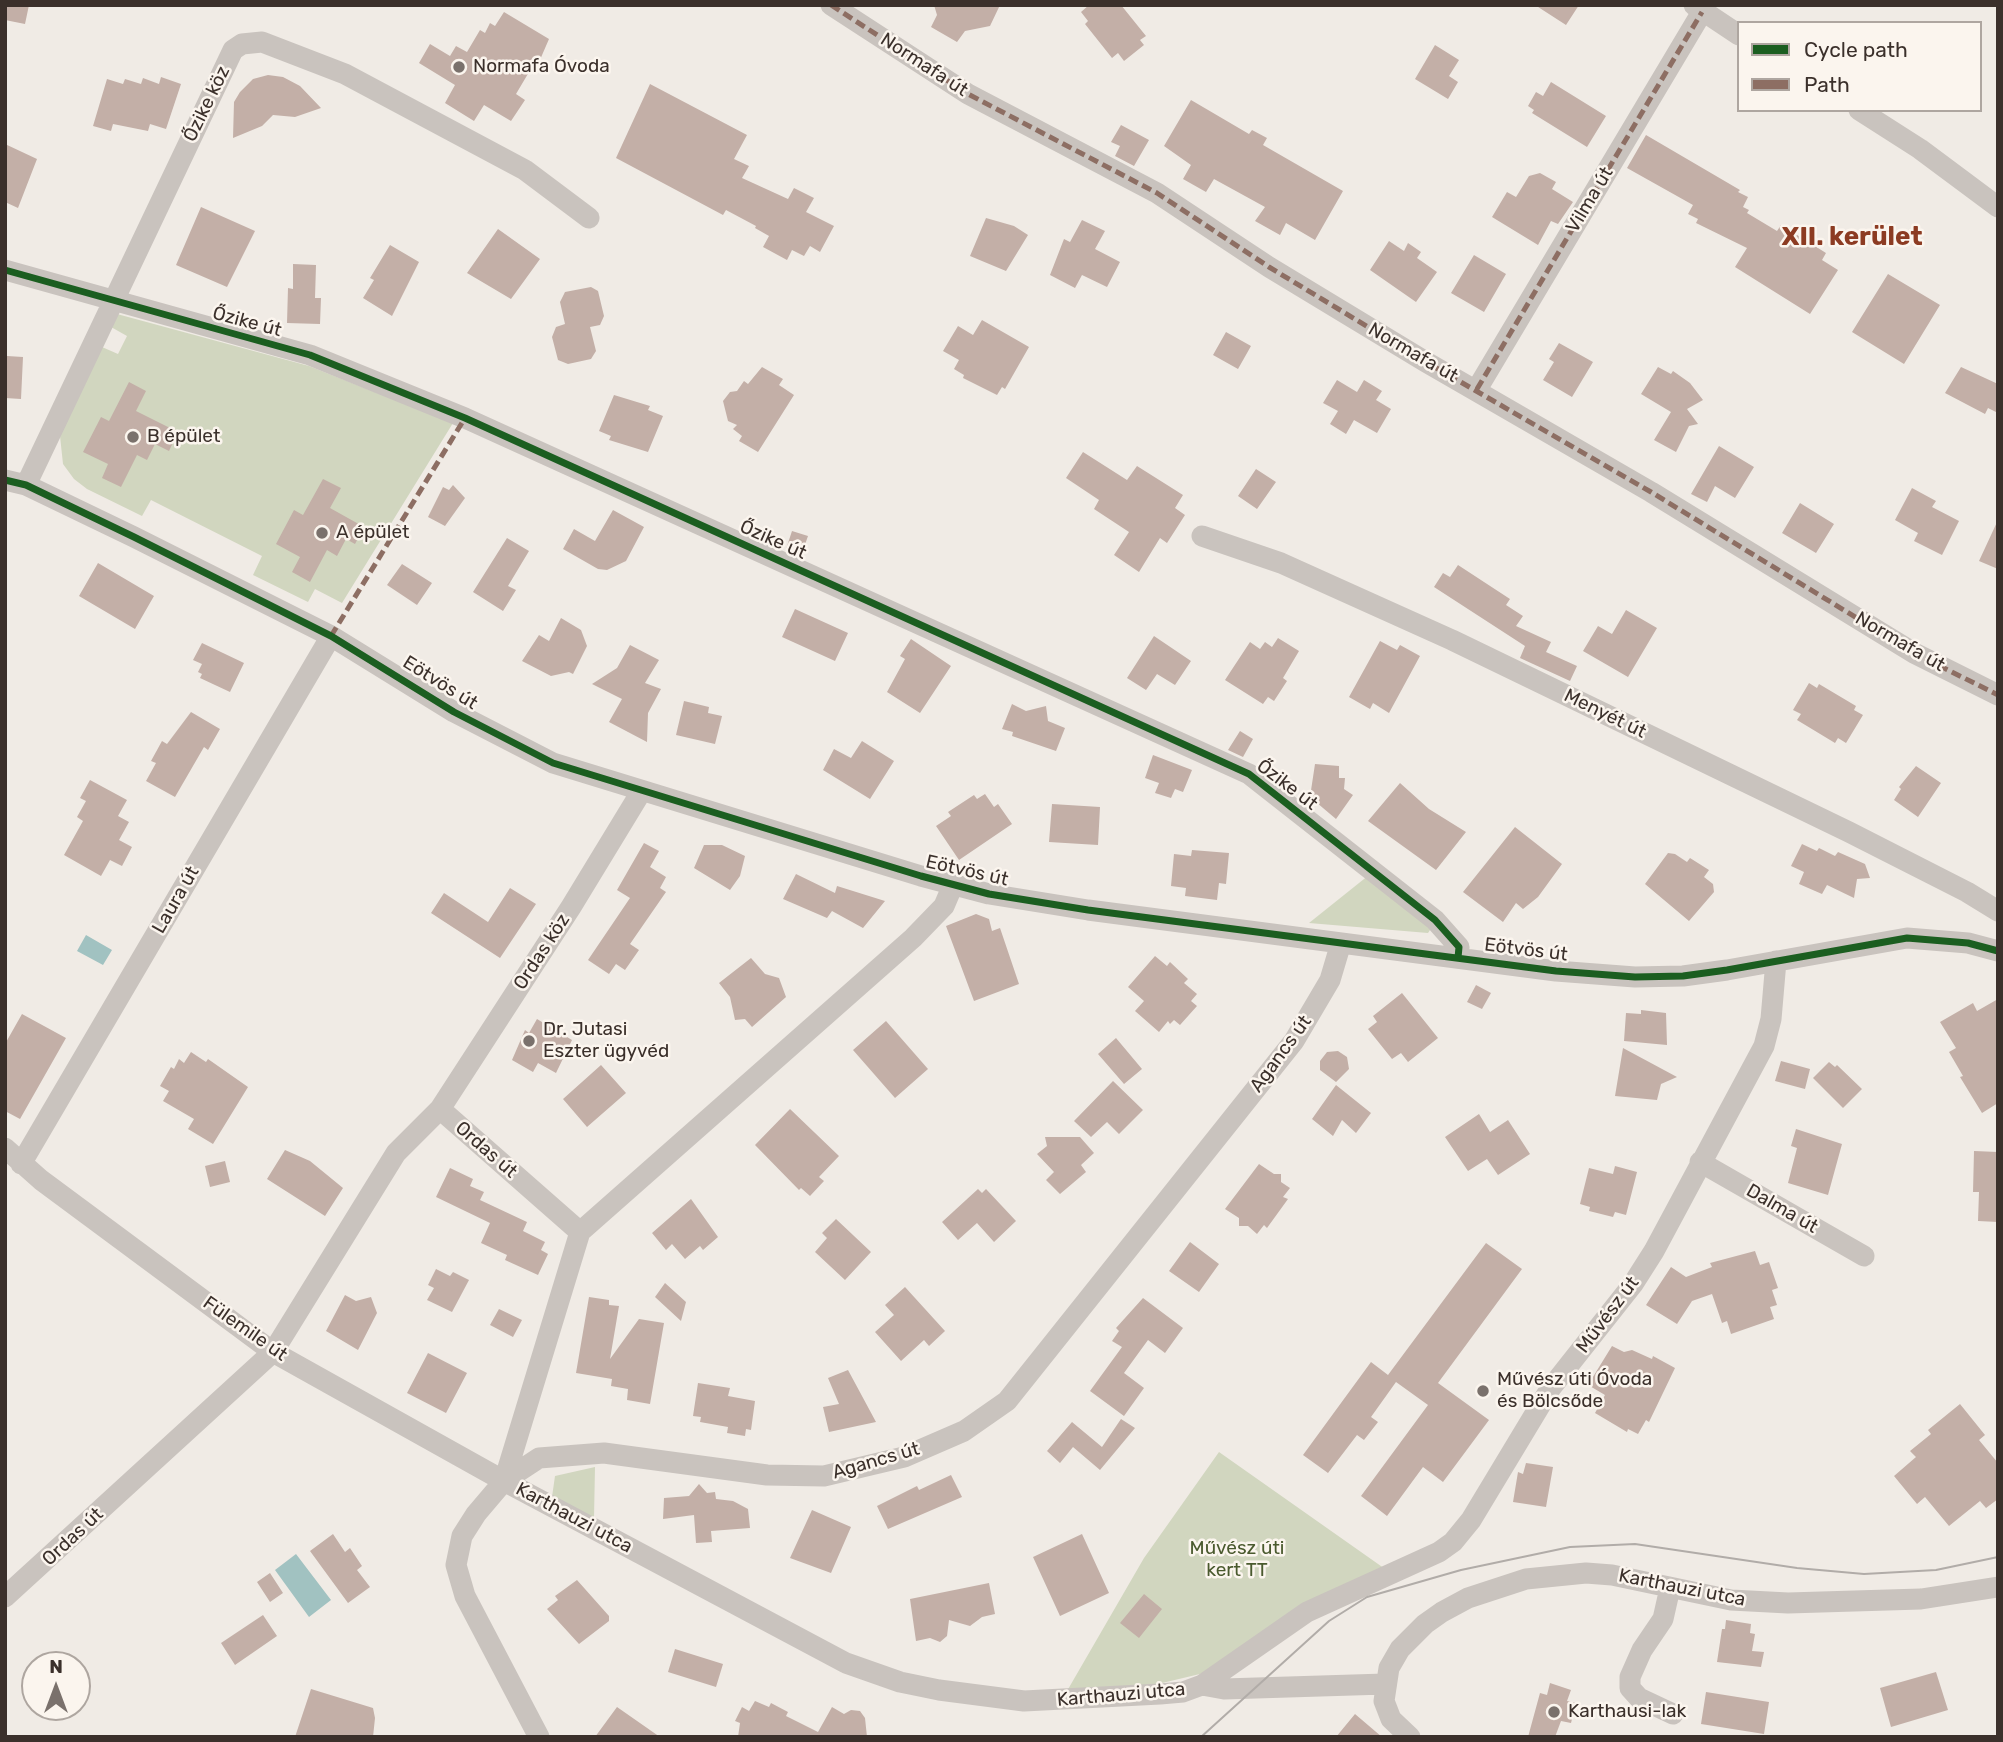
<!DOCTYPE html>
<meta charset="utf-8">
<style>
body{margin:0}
#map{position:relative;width:2003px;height:1742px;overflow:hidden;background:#f0ebe5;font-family:Rubik,sans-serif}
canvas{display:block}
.frame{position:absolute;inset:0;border:7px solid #3b302b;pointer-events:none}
.legend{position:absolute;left:1737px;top:21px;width:245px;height:91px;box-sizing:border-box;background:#fbf5ee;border:2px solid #aea6a0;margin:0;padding:9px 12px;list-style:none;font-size:21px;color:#3b302b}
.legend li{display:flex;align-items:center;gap:14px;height:35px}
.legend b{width:35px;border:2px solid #aea6a0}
.north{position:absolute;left:21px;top:1651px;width:70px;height:70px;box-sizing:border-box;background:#fbf5ee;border:2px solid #aea6a0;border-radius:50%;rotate:0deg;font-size:19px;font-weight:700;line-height:28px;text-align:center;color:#3b302b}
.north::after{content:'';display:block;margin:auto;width:24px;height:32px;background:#7a716c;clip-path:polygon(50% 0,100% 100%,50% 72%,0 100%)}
</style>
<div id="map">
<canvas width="2003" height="1742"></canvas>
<div class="frame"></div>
<ul class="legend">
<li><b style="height:9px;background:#1b5e20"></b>Cycle path</li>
<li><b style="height:9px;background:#8d6e63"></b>Path</li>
</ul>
<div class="north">N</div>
</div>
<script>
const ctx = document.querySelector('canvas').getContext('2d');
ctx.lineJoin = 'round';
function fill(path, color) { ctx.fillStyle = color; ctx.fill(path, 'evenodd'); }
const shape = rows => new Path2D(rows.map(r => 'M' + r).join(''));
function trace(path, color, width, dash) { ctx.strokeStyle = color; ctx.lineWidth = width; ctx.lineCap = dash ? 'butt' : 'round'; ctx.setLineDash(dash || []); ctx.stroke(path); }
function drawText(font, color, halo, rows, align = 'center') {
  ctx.font = font + ' Rubik,sans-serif'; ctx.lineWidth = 5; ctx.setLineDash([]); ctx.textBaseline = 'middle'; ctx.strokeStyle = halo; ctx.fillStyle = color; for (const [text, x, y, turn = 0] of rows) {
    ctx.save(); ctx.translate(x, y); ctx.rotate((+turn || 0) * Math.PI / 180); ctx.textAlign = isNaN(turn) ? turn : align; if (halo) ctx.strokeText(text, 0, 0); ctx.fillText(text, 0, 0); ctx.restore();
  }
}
fill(shape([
 [117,314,309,366,453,423,342,603,315,589,308,602,253,575,262,556,151,500,142,516,87,489,74,479,63,464,60,436,102,347,118,354,127,336,111,327],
 [1369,875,1432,927,1428,933,1309,923],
 [1219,1452,1388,1571,1204,1673,1158,1684,1067,1691,1144,1558],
 [595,1467,594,1518,552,1497,555,1476]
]), '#d1d6bf');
fill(shape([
 [86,935,112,950,103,965,77,951],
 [296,1554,331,1600,309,1617,275,1570]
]), '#a1c2c1');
fill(shape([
 [5,5,29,5,25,24,5,20],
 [934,5,1000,5,990,26,965,31,957,42,931,27,937,15],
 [1089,5,1121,5,1146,36,1140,40,1144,45,1124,61,1118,53,1112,58,1085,24,1088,21,1081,12],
 [1535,5,1579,5,1566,25],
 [504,12,549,39,536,69,532,67,516,94,525,100,511,121,484,105,474,121,445,103,455,85,419,63,430,44,450,56,456,46,467,52,480,30,485,33,490,23,495,26],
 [1435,45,1459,60,1449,76,1458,82,1448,99,1415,79],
 [268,75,283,77,300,86,321,108,295,117,273,115,262,126,233,138,234,102,240,92,253,79],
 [161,77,181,84,166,129,150,124,148,131,113,124,111,131,93,126,107,79,123,84,125,79,141,84,143,78,159,84],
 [1551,82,1606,116,1587,147,1532,113,1534,110,1528,106,1536,92,1543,96],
 [650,84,747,135,734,159,749,166,742,178,788,199,794,188,814,198,806,212,834,226,820,252,810,246,804,256,792,250,787,260,763,247,769,236,755,228,756,226,726,210,723,215,616,158],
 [1191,100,1249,134,1252,130,1267,138,1263,145,1343,191,1315,240,1286,223,1280,235,1255,221,1265,207,1214,179,1206,192,1183,179,1191,165,1164,146],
 [1121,125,1149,140,1134,166,1115,156,1120,146,1111,142],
 [1646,135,1740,190,1738,192,1748,197,1743,207,1749,210,1747,213,1777,231,1781,225,1826,253,1822,260,1838,270,1810,314,1735,267,1747,248,1696,223,1698,219,1688,214,1693,205,1627,168],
 [5,144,37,159,18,208,5,202],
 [1540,173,1556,182,1552,189,1573,202,1558,224,1551,221,1538,245,1492,217,1507,192,1516,197,1529,176],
 [201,207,255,231,227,287,176,265],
 [986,218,1014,226,1028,235,1006,271,970,256],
 [1082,220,1105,231,1095,249,1120,262,1107,287,1082,275,1075,288,1050,275,1064,239,1070,242],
 [498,229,540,259,511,299,467,273],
 [1389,241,1404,251,1408,243,1421,252,1417,258,1437,272,1416,302,1370,270],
 [390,245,419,262,392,316,363,298,374,280,370,278],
 [1474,255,1506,274,1484,312,1451,293],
 [293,264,316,265,315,298,321,298,320,324,287,323,288,288,293,289],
 [1888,274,1940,305,1904,364,1852,332],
 [591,287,598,291,604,316,600,325,590,327,596,351,591,359,568,364,558,360,552,337,556,327,565,324,560,302,565,292],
 [982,320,1029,347,1005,389,1002,387,997,395,963,378,964,375,954,369,959,360,943,351,958,326,973,335],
 [1226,332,1251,346,1238,369,1213,355],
 [1559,343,1593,362,1572,397,1543,380,1554,362,1549,359],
 [7,356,23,357,21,399,5,398],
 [762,367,783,379,779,385,794,395,758,452,739,441,742,436,733,429,737,425,728,421,723,401,730,392,737,391,744,381,748,384],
 [1658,367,1671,374,1673,371,1690,383,1703,400,1687,409,1698,424,1689,426,1676,452,1654,440,1671,412,1641,394],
 [1961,367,1998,384,1998,413,1988,408,1985,414,1945,393],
 [1337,380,1357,392,1364,380,1382,391,1376,400,1391,409,1377,433,1354,420,1346,434,1330,424,1338,411,1323,403],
 [129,382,146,391,136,411,178,432,169,451,155,444,147,460,137,455,121,487,102,478,108,464,83,452,101,417,109,421],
 [614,395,650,406,648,410,663,416,648,452,609,440,611,436,599,431],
 [1719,446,1754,467,1735,498,1715,486,1707,502,1691,494],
 [1083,452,1127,480,1137,466,1183,495,1175,508,1185,515,1167,543,1160,538,1139,572,1114,555,1129,532,1094,509,1099,500,1066,478],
 [1256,469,1276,482,1257,509,1238,496],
 [323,479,341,488,330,508,364,527,355,544,346,539,337,556,327,550,310,582,292,572,300,557,276,544,294,510,303,515],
 [453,485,465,498,445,526,428,517,443,487,449,490],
 [1912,488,1936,501,1932,507,1959,521,1942,555,1914,541,1918,533,1895,520],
 [1800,503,1834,524,1816,553,1782,533],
 [613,510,644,527,626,561,607,570,598,569,563,549,574,529,595,541],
 [1998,520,1998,569,1979,561],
 [792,531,808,536,801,556,786,549],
 [507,538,529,551,508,586,516,590,503,611,473,592],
 [98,563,154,596,135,629,79,596],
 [402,564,432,583,417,605,387,585],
 [1458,565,1510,599,1506,605,1523,616,1516,626,1551,642,1546,652,1577,666,1570,681,1520,658,1525,646,1434,587,1443,573,1450,577],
 [795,609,848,633,835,661,782,637],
 [1626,610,1657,628,1628,677,1583,651,1598,626,1612,634],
 [561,618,581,630,587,646,573,674,569,672,551,676,522,661,539,635,549,641],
 [1154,636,1191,661,1175,685,1157,674,1146,690,1127,678],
 [1278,638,1299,651,1283,678,1287,681,1274,701,1268,697,1263,704,1225,680,1250,642,1260,649,1265,642,1272,647],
 [911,639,951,666,920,713,887,692,905,659,900,656],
 [1380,641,1397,650,1400,645,1420,656,1389,713,1373,703,1370,709,1349,697],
 [202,643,244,663,230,692,200,678,202,674,198,672,202,664,193,660],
 [630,645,659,660,645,683,661,689,648,713,647,742,609,722,622,699,592,684,617,668],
 [1809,683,1817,688,1819,684,1856,706,1854,710,1863,715,1846,743,1838,738,1835,743,1797,720,1801,714,1793,710],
 [684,701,709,707,708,713,722,716,715,744,676,735],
 [1012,704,1026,711,1046,706,1048,721,1065,728,1056,751,1012,736,1013,732,1002,729],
 [191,712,220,729,208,750,204,747,175,797,146,781,156,763,151,761,162,741,167,744],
 [1240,731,1253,739,1243,757,1228,750],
 [862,741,894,761,870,799,823,770,834,749,851,758],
 [1153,755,1192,770,1183,792,1175,789,1171,798,1155,793,1159,783,1145,778],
 [1315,764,1339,766,1339,778,1345,778,1344,789,1353,795,1336,819,1310,797],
 [1916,766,1941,783,1918,817,1894,800,1901,789,1899,787],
 [90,780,127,800,118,816,129,822,119,840,132,847,122,866,110,860,101,876,64,855,83,821,77,817,86,801,80,798],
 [1400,783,1429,809,1466,832,1436,870,1368,821],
 [985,794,994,807,998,804,1012,824,959,860,936,826,951,816,948,812,974,795,977,799],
 [1052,804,1100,807,1098,845,1049,842],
 [1515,827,1562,864,1538,897,1523,909,1516,903,1503,922,1463,892],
 [644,843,659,851,650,867,666,877,660,888,666,892,630,944,639,950,625,970,616,964,609,974,588,960,630,898,617,890],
 [1802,844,1817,851,1819,848,1835,856,1838,852,1865,864,1870,878,1857,879,1854,898,1827,885,1822,894,1799,884,1804,872,1791,866],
 [704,845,722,845,745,856,740,876,730,890,694,868],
 [1192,850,1229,853,1226,884,1219,883,1217,900,1185,896,1186,888,1171,886,1174,854,1191,856],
 [1668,853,1675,854,1687,862,1690,858,1709,870,1704,877,1713,884,1714,892,1689,921,1645,884],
 [796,874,835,893,837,886,885,901,863,928,832,911,827,918,783,899],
 [510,888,536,904,500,958,431,913,444,893,488,922],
 [976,914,989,919,992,931,1000,928,1019,984,974,1001,946,926],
 [1155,956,1167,966,1170,962,1188,979,1184,983,1197,994,1191,1001,1197,1006,1180,1025,1174,1020,1170,1024,1168,1021,1159,1032,1135,1011,1144,1001,1128,987],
 [751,958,765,974,779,978,786,997,752,1027,745,1019,735,1020,730,997,719,983],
 [1476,985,1491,993,1482,1009,1467,1002],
 [1402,993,1438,1038,1408,1062,1401,1053,1392,1059,1368,1029,1377,1022,1373,1016],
 [1998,999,1998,1103,1982,1113,1960,1077,1963,1076,1949,1052,1956,1048,1940,1022,1973,1003,1977,1011],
 [1641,1010,1666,1013,1667,1045,1624,1041,1626,1013,1641,1014],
 [22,1014,66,1038,20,1119,5,1111,5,1044],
 [537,1019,572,1040,556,1073,538,1063,533,1072,512,1060,525,1030,529,1033],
 [886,1021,928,1069,895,1098,853,1050],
 [1116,1038,1142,1069,1124,1084,1098,1054],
 [1623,1048,1677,1077,1661,1084,1657,1100,1615,1096],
 [1338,1051,1347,1057,1349,1069,1336,1082,1320,1070,1320,1061,1327,1052],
 [191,1052,206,1062,208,1059,248,1087,213,1144,188,1129,194,1119,163,1101,169,1091,160,1086,171,1067,174,1069,179,1059,184,1063],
 [1781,1061,1810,1069,1805,1089,1775,1081],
 [1829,1062,1835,1067,1837,1065,1862,1089,1843,1108,1813,1078],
 [601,1065,626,1093,587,1127,563,1099],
 [1113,1081,1143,1110,1119,1134,1107,1122,1091,1137,1074,1121],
 [1336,1085,1371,1113,1356,1133,1342,1120,1333,1136,1312,1119],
 [790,1109,839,1156,819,1177,824,1181,810,1196,801,1188,799,1190,755,1145],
 [1479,1114,1490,1132,1508,1120,1530,1154,1498,1175,1487,1159,1468,1171,1445,1137],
 [1796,1129,1842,1144,1828,1195,1788,1183,1797,1148,1791,1146],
 [1045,1137,1080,1137,1094,1153,1081,1165,1086,1172,1060,1194,1046,1180,1054,1172,1037,1154,1047,1146],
 [285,1150,310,1161,343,1188,325,1216,267,1179],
 [1974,1151,1998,1152,1998,1222,1978,1221,1979,1192,1973,1192],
 [225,1161,230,1182,210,1187,205,1166],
 [1259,1164,1274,1174,1281,1174,1281,1182,1290,1188,1283,1197,1288,1199,1267,1228,1264,1225,1257,1234,1248,1226,1239,1226,1239,1218,1225,1209],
 [1615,1166,1637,1172,1626,1215,1615,1212,1613,1217,1589,1211,1590,1207,1580,1204,1589,1168,1613,1174],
 [450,1168,473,1179,470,1186,484,1192,480,1200,527,1222,523,1231,545,1242,541,1250,548,1254,538,1275,505,1260,507,1255,481,1243,490,1223,436,1197],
 [978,1189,982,1193,986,1189,1016,1221,994,1242,977,1223,958,1240,942,1222],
 [691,1199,718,1237,703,1250,700,1246,685,1259,672,1244,666,1250,652,1233],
 [836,1219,871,1252,845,1280,815,1252,827,1238,822,1233],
 [1190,1242,1219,1264,1199,1292,1169,1271],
 [1486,1243,1522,1269,1438,1383,1489,1420,1443,1482,1423,1467,1387,1516,1361,1496,1428,1405,1396,1382,1371,1417,1378,1422,1364,1440,1357,1435,1328,1473,1303,1455,1371,1362,1388,1375],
 [1755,1251,1760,1265,1769,1262,1778,1288,1772,1290,1777,1305,1770,1307,1774,1319,1731,1334,1727,1321,1722,1323,1712,1294,1692,1301,1677,1324,1646,1305,1671,1267,1686,1277,1712,1267,1710,1263],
 [436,1269,450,1276,453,1272,469,1280,452,1312,427,1300,434,1288,428,1285],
 [665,1283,686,1302,681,1321,655,1297],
 [905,1287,945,1331,929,1346,924,1340,901,1361,875,1332,894,1315,885,1305],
 [345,1295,356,1301,371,1297,377,1313,358,1350,326,1331],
 [589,1297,609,1300,609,1305,619,1306,610,1359,639,1319,664,1323,650,1404,627,1400,628,1389,611,1386,612,1379,576,1373],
 [1143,1298,1183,1328,1165,1353,1148,1340,1124,1373,1144,1388,1124,1416,1090,1391,1122,1347,1112,1341,1119,1331,1116,1328],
 [499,1309,522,1320,513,1337,490,1325],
 [1612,1346,1624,1352,1632,1350,1652,1359,1653,1356,1675,1368,1649,1422,1646,1420,1638,1434,1628,1429,1627,1432,1595,1413,1605,1395,1588,1385],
 [428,1353,467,1373,446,1413,407,1393],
 [848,1370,876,1422,829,1432,823,1407,839,1404,828,1378],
 [698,1383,730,1388,728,1396,755,1401,751,1430,746,1429,745,1436,727,1433,728,1427,700,1422,701,1417,693,1416],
 [1960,1404,1985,1435,1979,1440,1998,1463,1998,1499,1986,1508,1980,1501,1949,1526,1925,1497,1917,1504,1894,1476,1916,1457,1910,1451,1931,1434,1928,1430],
 [1121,1419,1135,1428,1100,1470,1073,1447,1060,1463,1047,1451,1072,1422,1102,1447],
 [1526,1463,1553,1467,1546,1507,1513,1502,1518,1472,1523,1474],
 [951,1475,962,1497,888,1529,877,1506,917,1486,919,1490],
 [699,1484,707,1493,715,1492,716,1499,733,1501,748,1509,750,1528,711,1531,712,1542,696,1543,694,1515,663,1519,664,1498,689,1496],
 [812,1510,851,1527,831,1573,790,1558],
 [333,1534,345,1552,350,1548,362,1566,357,1570,370,1587,348,1603,310,1551],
 [1082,1534,1109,1593,1060,1616,1033,1557],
 [270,1573,283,1593,270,1602,257,1582],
 [577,1580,609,1616,609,1621,579,1644,547,1609,558,1600,555,1596],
 [989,1583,995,1614,982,1617,970,1626,949,1620,947,1636,940,1642,930,1638,916,1641,910,1599],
 [1144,1594,1162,1609,1139,1638,1120,1623],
 [263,1615,277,1636,235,1665,221,1643],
 [1726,1620,1751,1624,1750,1633,1755,1634,1752,1651,1764,1652,1761,1667,1717,1662,1722,1629,1725,1629],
 [675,1649,723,1664,716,1687,668,1672],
 [1936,1672,1948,1710,1891,1727,1880,1688],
 [1550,1683,1571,1690,1567,1701,1576,1703,1571,1723,1561,1721,1555,1737,1528,1737,1540,1693,1547,1695],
 [311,1689,373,1708,375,1718,373,1737,295,1737],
 [1706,1692,1769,1702,1764,1734,1701,1724],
 [755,1701,769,1707,771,1703,788,1712,786,1716,818,1732,832,1707,844,1714,851,1710,860,1711,865,1718,867,1737,738,1737,740,1723,735,1721,742,1707,749,1711],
 [617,1707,660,1737,595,1737],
 [1355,1714,1382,1737,1336,1737]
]), '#c3afa7');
trace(shape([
 [831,5,968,94,1157,193,1269,267,1426,362,1651,492,1914,653,1998,695],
 [1694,5,1739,35],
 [1859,110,1920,149,1998,207],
 [5,270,310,355,465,418,1249,774,1435,920,1459,947,1458,958],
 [1477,389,1702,12],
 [5,480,26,485,134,537,331,636,454,712,553,763,921,876,989,894,1088,910,1556,971,1635,977,1683,976,1727,970,1907,938,1968,943,1998,951],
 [26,485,233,50,242,44,262,42,345,74,525,170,589,218],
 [1202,536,1281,563,1452,640,1849,832,1967,892,1998,911],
 [440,1109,580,1232],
 [5,1148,41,1180,273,1352,504,1481,846,1663,900,1682,939,1690,1024,1701,1160,1694,1183,1692,1202,1685,1224,1689,1385,1684],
 [1700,1162,1864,1256],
 [21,1164,331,636],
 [580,1232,913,938,944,906,953,885],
 [504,1481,580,1232],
 [1670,1588,1663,1619,1642,1650,1630,1677,1630,1688,1639,1698,1673,1714],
 [5,1597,273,1352,396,1153,440,1109,571,907,641,792],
 [1202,1685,1307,1612,1439,1552,1453,1542,1471,1520,1550,1389,1633,1284,1654,1251,1764,1046,1771,1019,1776,961],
 [539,1737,465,1596,456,1565,462,1536,476,1514,504,1481,539,1458,604,1453,767,1475,824,1476,904,1457,964,1431,1007,1401,1294,1041,1330,980,1341,943],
 [1410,1737,1391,1719,1384,1701,1389,1668,1400,1649,1425,1624,1442,1612,1468,1598,1526,1579,1586,1573,1612,1575,1731,1600,1788,1603,1921,1599,1998,1587]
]), '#c9c3be', 21);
trace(shape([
 [1201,1737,1329,1621,1367,1597,1461,1570,1570,1547,1635,1544,1797,1568,1864,1574,1936,1570,1998,1557]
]), '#b1aca8', 2);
trace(shape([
 [831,5,968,94,1157,193,1269,267,1426,362,1651,492,1914,653,1998,695],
 [1477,389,1702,12],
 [331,636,465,418]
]), '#8d6e63', 5, [10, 5]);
trace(shape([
 [5,270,310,355,465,418,1249,774,1435,920,1459,947,1458,958],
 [5,480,26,485,134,537,331,636,454,712,553,763,921,876,989,894,1088,910,1556,971,1635,977,1683,976,1727,970,1907,938,1968,943,1998,951]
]), '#1b5e20', 7);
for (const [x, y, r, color] of [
 [459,67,7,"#7a716c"],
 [133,437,7,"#7a716c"],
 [322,533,7,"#7a716c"],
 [529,1041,7,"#7a716c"],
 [1483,1391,7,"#7a716c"],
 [1554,1712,7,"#7a716c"]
]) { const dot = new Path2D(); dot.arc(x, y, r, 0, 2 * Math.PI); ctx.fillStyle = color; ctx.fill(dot); trace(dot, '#fbf5ee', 2.5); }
drawText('19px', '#3b302b', '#fbf5ee', [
 ["Normafa út",924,65,33],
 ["Őzike köz",207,104,-64],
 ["Vilma út",1590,200,-59],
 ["Őzike út",247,322,15],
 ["Normafa út",1413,353,30],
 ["Őzike út",773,540,24],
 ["Normafa út",1900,642,30],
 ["Eötvös út",440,683,32],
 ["Menyét út",1605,714,26],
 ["Őzike út",1287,785,37],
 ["Eötvös út",967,871,13],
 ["Laura út",176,900,-60],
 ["Eötvös út",1526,950,7],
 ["Ordas köz",542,952,-57],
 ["Agancs út",1281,1054,-54],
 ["Ordas út",486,1150,41],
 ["Dalma út",1782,1209,30],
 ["Művész út",1608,1315,-53],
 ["Fülemile út",245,1329,35],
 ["Agancs út",876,1461,-16],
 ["Karthauzi utca",574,1518,28],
 ["Ordas út",73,1537,-43],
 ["Karthauzi utca",1682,1588,11],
 ["Karthauzi utca",1121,1695,-5]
]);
drawText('19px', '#3b302b', '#fbf5ee', [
 ["Normafa Óvoda",473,67],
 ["B épület",147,437],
 ["A épület",336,533],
 ["Dr. Jutasi",543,1030],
 ["Eszter ügyvéd",543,1052],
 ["Művész úti Óvoda",1497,1380],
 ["és Bölcsőde",1497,1402],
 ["Karthausi-lak",1568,1712]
], 'left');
drawText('19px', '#4a5a2e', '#fbf5ee', [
 ["Művész úti",1237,1549],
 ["kert TT",1237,1571]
]);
drawText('bold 26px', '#8c3b22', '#fbf5ee', [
 ["XII. kerület",1852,237]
]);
</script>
